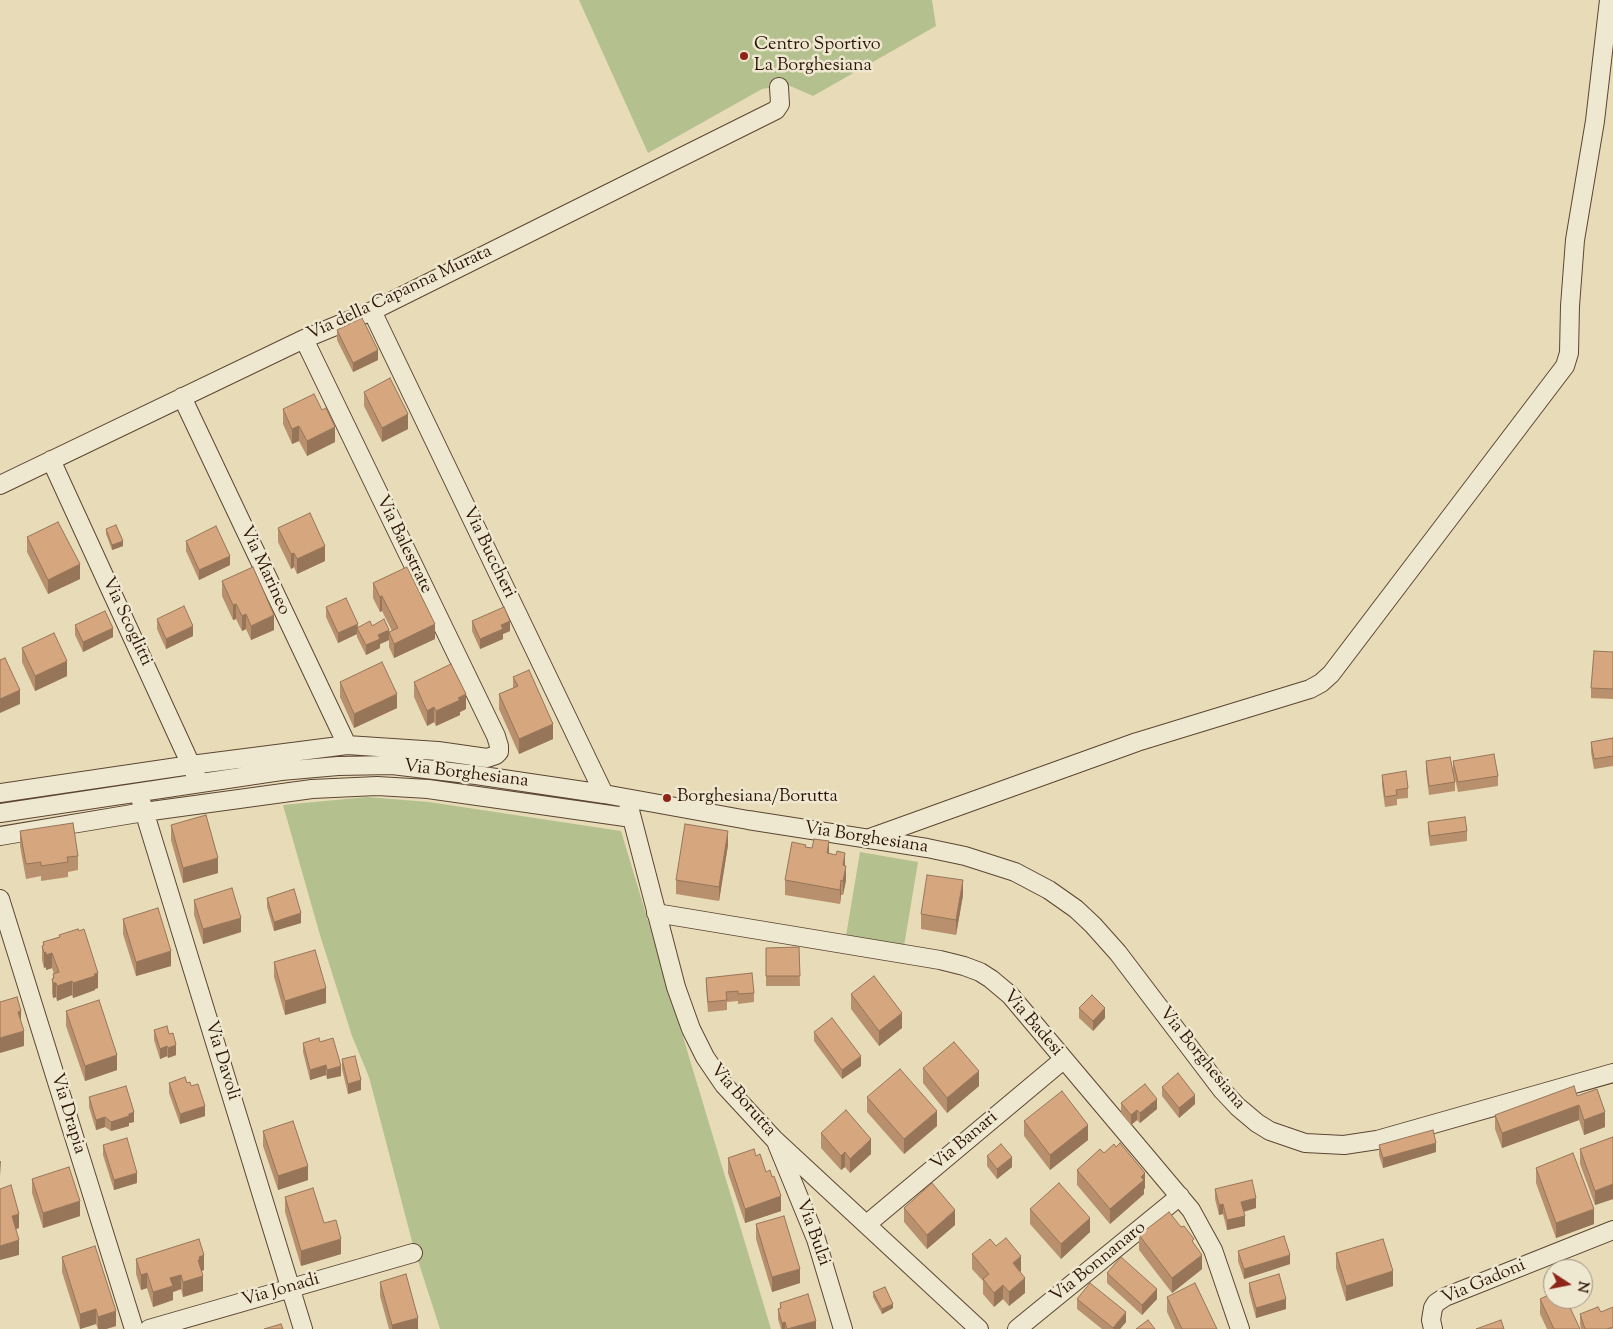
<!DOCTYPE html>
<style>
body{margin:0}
#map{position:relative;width:1613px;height:1329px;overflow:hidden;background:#e7dbb8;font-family:"Sorts Mill Goudy",serif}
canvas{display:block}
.north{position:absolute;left:1543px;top:1259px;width:50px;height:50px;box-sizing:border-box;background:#efe8d1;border:1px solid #a1937f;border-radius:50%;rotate:101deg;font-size:14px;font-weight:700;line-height:20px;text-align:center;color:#2d1405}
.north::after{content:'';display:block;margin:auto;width:18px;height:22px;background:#8f2418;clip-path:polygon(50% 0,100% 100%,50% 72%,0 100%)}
</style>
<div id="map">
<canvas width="1613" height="1329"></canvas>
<div class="north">N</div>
</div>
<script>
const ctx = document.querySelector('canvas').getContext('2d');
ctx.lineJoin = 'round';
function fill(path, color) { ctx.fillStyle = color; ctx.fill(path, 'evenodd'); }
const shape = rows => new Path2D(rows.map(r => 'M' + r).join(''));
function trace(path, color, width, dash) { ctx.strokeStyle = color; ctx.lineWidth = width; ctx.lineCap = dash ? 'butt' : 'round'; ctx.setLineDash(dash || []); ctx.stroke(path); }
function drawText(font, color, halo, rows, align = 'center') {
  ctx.font = font + ' "Sorts Mill Goudy",serif'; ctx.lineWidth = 5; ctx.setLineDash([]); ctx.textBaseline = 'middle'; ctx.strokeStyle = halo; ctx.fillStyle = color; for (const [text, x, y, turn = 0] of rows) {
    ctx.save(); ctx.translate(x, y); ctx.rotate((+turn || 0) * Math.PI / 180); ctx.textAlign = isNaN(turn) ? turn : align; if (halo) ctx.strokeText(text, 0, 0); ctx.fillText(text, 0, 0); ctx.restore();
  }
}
fill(shape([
 [579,0,932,0,936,26,813,96,788,85,762,89,648,153],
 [367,797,429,802,621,831,771,1329,440,1329,413,1245,369,1077,352,1036,320,935,283,805],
 [860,852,918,862,904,946,846,936]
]), '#b5c08f');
const minor = shape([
 [372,311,604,794],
 [182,397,347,745],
 [51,460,196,776],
 [0,485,304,339,372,311,776,110,780,104,779,87],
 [0,793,191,765,347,745,438,751,487,758,496,755,499,752,499,746,496,736,304,339],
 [627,799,676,987,691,1029,705,1057,724,1085,774,1139,979,1329],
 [141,801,303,1329],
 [0,813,281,771,338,766,392,765,476,775,604,794,748,820,927,848,965,856,1015,872,1049,890,1076,909,1093,925,1118,953,1222,1090,1238,1107,1257,1123,1270,1131,1305,1143,1344,1145,1377,1140,1613,1073],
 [0,836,144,812,312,789,377,786,428,789,632,818],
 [870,838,1137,742,1310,689,1321,683,1331,674,1565,366,1569,353,1570,306,1575,240,1595,121,1609,0],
 [0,899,134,1329],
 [656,913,940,960,964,966,980,972,991,979,1010,995,1191,1210,1213,1250,1240,1329],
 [777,1144,816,1239,843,1329],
 [867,1224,1063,1060],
 [149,1329,413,1253],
 [1017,1329,1180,1196],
 [1433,1329,1431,1320,1433,1308,1436,1303,1445,1297,1613,1230]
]);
trace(minor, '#5c4632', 20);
trace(minor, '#efe8d1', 18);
fill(shape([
 [337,330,378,360,353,372,337,340],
 [364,392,408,429,382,442,364,406],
 [283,409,335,442,307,456,299,441,292,444,283,424],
 [278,528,325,561,297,574,294,567,291,569,278,542],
 [106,529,123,546,112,550,106,534],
 [27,537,80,579,48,594,27,552],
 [186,541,230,565,199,580,186,551],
 [222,581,274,630,251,640,246,629,242,631,236,619,233,620,222,596],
 [373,583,435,639,394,658,389,647,389,640,380,644,380,648,366,655,357,637,357,634,338,643,326,617,326,607,358,627,372,626,389,632,392,631,382,611,380,612,373,598],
 [157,619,193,636,166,649,157,629],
 [472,621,510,631,503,634,503,639,480,649,472,631],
 [75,625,113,637,83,652,75,635],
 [22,648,67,676,35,691,22,662],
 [1613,652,1613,699,1591,698,1591,688],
 [513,677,553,739,519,754,499,709,499,694,513,688],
 [340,682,397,708,354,728,340,697],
 [414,682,466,709,460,712,460,715,436,726,434,722,427,726,414,697],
 [1613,738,1613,766,1594,769,1591,752,1591,742],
 [1426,761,1453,770,1453,761,1498,776,1498,786,1458,792,1454,774,1455,782,1455,791,1429,795,1426,771],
 [1382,775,1408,788,1408,798,1397,799,1397,805,1385,807,1382,785],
 [1428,822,1467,831,1467,841,1430,846,1428,832],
 [171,825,218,873,183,883,171,840],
 [20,831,78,856,78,870,68,872,68,877,41,881,41,876,26,879,20,846],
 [728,845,719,901,676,894,676,880],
 [806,847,829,854,845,865,846,880,843,895,841,895,840,904,785,895,785,880],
 [963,895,956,935,921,929,921,914],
 [267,898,301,923,274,931,267,907],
 [194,900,241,932,203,944,194,915],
 [123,919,171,966,136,976,123,934],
 [59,935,98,988,95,989,95,990,73,998,72,995,57,1001,56,997,53,998,52,993,52,979,53,978,53,974,54,974,52,968,46,970,46,967,44,968,42,960,42,946,43,945,43,942,59,937],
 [799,947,800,986,766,986,766,948],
 [274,962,326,1003,285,1015,274,977],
 [706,978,754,993,754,1002,738,1004,738,1001,727,1002,727,1010,708,1012,706,987],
 [851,994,902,1028,879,1046,851,1009],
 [1079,1008,1105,1018,1093,1031,1079,1018],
 [66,1011,117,1070,85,1081,66,1026],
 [154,1030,176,1055,168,1058,167,1056,160,1059,154,1040],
 [814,1032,861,1066,842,1079,814,1041],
 [320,1042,341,1076,327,1079,326,1075,310,1080,303,1052,303,1043],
 [342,1059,361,1090,348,1094,342,1069],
 [923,1068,979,1086,947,1113,923,1083],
 [169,1083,191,1086,205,1116,180,1124,169,1093],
 [1162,1087,1195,1104,1179,1118,1162,1096],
 [1577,1096,1605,1127,1584,1135,1579,1120,1502,1148,1495,1129,1495,1115],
 [89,1097,134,1122,129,1123,129,1126,111,1131,105,1127,96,1130,89,1107],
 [867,1097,937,1126,904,1154,867,1112],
 [1121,1103,1157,1109,1140,1123,1137,1120,1131,1125,1121,1113],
 [1024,1121,1088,1140,1050,1170,1024,1136],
 [263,1131,308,1180,278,1190,263,1146],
 [821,1133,871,1154,850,1173,845,1167,841,1170,821,1148],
 [1613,1137,1613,1199,1595,1205,1580,1164,1580,1149],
 [103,1145,137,1183,114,1190,103,1155],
 [1379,1145,1436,1152,1383,1168,1379,1155],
 [1104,1153,1145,1188,1144,1189,1144,1194,1110,1224,1077,1185,1077,1170],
 [756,1156,766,1172,781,1211,745,1223,728,1173,728,1158],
 [987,1156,1012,1167,997,1179,987,1166],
 [1536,1168,1594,1224,1556,1238,1536,1183],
 [32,1179,80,1216,43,1228,32,1193],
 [1215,1189,1256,1208,1244,1212,1245,1226,1227,1230,1223,1214,1219,1215,1215,1199],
 [285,1197,324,1223,341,1254,301,1266,285,1212],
 [904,1208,955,1225,927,1249,904,1222],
 [1030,1209,1090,1232,1061,1259,1030,1224],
 [756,1224,800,1283,772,1292,756,1239],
 [1139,1235,1194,1245,1202,1269,1172,1293,1139,1250],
 [996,1246,1021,1271,1020,1272,1025,1293,1009,1306,1003,1299,994,1307,983,1294,983,1281,972,1269,972,1254],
 [1238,1251,1290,1264,1244,1279,1238,1261],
 [1336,1253,1393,1286,1346,1301,1336,1268],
 [62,1257,116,1326,106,1329,98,1329,96,1324,80,1329,62,1272],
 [136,1259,204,1270,202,1271,203,1291,183,1297,181,1289,173,1292,173,1300,153,1307,147,1288,141,1290,136,1274],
 [1107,1273,1157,1299,1142,1315,1107,1283],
 [380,1282,418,1329,389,1329,380,1296],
 [1249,1283,1286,1309,1256,1318,1249,1292],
 [873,1292,893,1308,882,1314,873,1297],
 [1167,1297,1217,1329,1175,1329,1167,1312],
 [1077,1299,1126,1322,1120,1329,1102,1329,1077,1309],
 [1540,1299,1580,1329,1547,1329,1540,1314],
 [780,1303,816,1329,781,1329,778,1319,778,1309,780,1308],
 [1601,1312,1613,1329,1581,1329,1580,1324,1580,1314]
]), '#b8906d');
fill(shape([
 [378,350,378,360,353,372,353,363],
 [408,414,408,429,382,442,382,428],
 [299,426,299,441,292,444,292,429],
 [335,427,335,442,307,456,307,441],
 [123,541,123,546,112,550,112,545],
 [325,546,325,561,297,574,297,559],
 [294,553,294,567,291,569,291,554],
 [230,556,230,565,199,580,199,570],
 [80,564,80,579,48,594,48,580],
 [382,596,382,611,380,612,380,597],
 [236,604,236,619,233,620,233,605],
 [246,614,246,629,242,631,242,616],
 [274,615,274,630,251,640,251,626],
 [510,621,510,631,503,634,503,639,480,649,480,639,501,625],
 [358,624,357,634,338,643,338,633],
 [435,624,435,639,394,658,394,644],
 [193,626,193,636,166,649,166,639],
 [113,628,113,637,83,652,83,642],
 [389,630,389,640,380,644,380,648,366,655,366,645,378,635],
 [67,661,67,676,35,691,35,676],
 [20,690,20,704,0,713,0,699],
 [397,694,397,708,354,728,354,714],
 [466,694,466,709,460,712,460,715,436,726,436,711,458,698],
 [434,707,434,722,427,726,427,711],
 [553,724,553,739,519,754,519,739],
 [728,831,728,845,719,901,719,887],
 [829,841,829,856,827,853],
 [845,853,845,867,843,865],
 [218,858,218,873,183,883,183,868],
 [846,866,846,880,843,895,843,881],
 [841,880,841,895,840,904,840,890],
 [963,880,963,895,956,935,956,920],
 [301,913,301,923,274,931,274,922],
 [241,918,241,932,203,944,203,929],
 [171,951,171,966,136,976,136,962],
 [46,952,46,967,44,968,44,953],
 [52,953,52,968,46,970,46,955],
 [98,973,98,988,95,989,95,990,73,998,73,983],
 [72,981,72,995,57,1001,57,986],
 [53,983,56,983,56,997,53,998],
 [326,988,326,1003,285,1015,285,1001],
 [1105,1008,1105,1018,1093,1031,1093,1021],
 [21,1011,21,1026,18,1012],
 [902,1013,902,1028,879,1046,879,1031],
 [24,1031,24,1046,0,1053,0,1038],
 [176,1045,176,1055,168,1058,168,1048],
 [167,1046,167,1056,160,1059,160,1049],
 [117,1055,117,1070,85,1081,85,1066],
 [861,1056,861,1066,842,1079,842,1070],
 [326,1065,326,1075,310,1080,310,1070],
 [341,1066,341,1076,327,1079,327,1070],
 [979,1071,979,1086,947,1113,947,1098],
 [361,1080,361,1090,348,1094,348,1084],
 [1195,1095,1195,1104,1179,1118,1179,1108],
 [1157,1099,1157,1109,1140,1123,1140,1113],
 [1579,1105,1579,1120,1502,1148,1502,1133],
 [205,1106,205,1116,180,1124,180,1114],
 [1137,1110,1137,1120,1131,1125,1131,1115],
 [937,1111,937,1126,904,1154,904,1139],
 [134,1112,134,1122,129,1123,129,1126,111,1131,111,1122,129,1114],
 [1605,1112,1605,1127,1584,1135,1584,1120],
 [105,1117,105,1127,96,1130,96,1120],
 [1088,1125,1088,1140,1050,1170,1050,1155],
 [871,1139,871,1154,850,1173,850,1159],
 [1436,1143,1436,1152,1383,1168,1383,1158],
 [845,1152,845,1167,841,1170,841,1156],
 [1012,1157,1012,1167,997,1179,997,1169],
 [0,1161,1,1161,0,1176],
 [308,1166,308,1180,278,1190,278,1176],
 [137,1173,137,1183,114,1190,114,1180],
 [1145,1173,1145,1188,1144,1189,1144,1194,1110,1224,1110,1209],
 [1613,1184,1613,1199,1595,1205,1595,1191],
 [781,1196,781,1211,745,1223,745,1209],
 [1256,1198,1256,1208,1241,1212,1241,1202],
 [80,1201,80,1216,43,1228,43,1213],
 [1223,1204,1223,1214,1219,1215,1219,1205],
 [1594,1209,1594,1224,1556,1238,1556,1223],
 [955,1210,955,1225,927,1249,927,1235],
 [19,1214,19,1228,12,1231,12,1216],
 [1245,1216,1245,1226,1227,1230,1227,1220],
 [1090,1218,1090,1232,1061,1259,1061,1244],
 [341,1239,341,1254,301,1266,301,1251],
 [19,1240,19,1255,0,1260,0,1246],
 [204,1255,204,1270,200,1271,198,1260,199,1257],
 [1202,1255,1202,1269,1172,1293,1172,1278],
 [1290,1255,1290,1264,1244,1279,1244,1269],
 [1021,1256,1021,1271,1013,1278,1013,1263],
 [800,1269,800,1283,772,1292,772,1277],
 [1393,1271,1393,1286,1346,1301,1346,1286],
 [147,1273,147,1288,141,1290,141,1275],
 [181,1275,181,1289,173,1292,173,1300,153,1307,153,1292,170,1278],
 [203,1276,203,1291,183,1297,183,1282],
 [1025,1278,1025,1293,1009,1306,1009,1292],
 [1003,1285,1003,1299,994,1307,994,1293],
 [1157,1289,1157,1299,1142,1315,1142,1305],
 [1286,1299,1286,1309,1256,1318,1256,1308],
 [893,1304,893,1308,882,1314,882,1309],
 [96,1309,96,1324,80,1329,80,1314],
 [116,1311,116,1326,106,1329,98,1329,98,1317],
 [1126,1312,1126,1322,1120,1329,1113,1329],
 [418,1318,418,1329,392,1329,392,1325],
 [816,1321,816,1329,789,1329],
 [785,1322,785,1329,782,1329,782,1323]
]), '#967559');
const building = shape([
 [362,318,378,350,353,363,337,330,362,318],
 [390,378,408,414,382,428,364,392,390,378],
 [314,394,322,410,326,408,335,427,307,441,299,426,292,429,283,409,314,394],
 [310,513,325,546,297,559,294,553,291,554,278,528,310,513],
 [58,522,80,564,48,580,27,537,58,522],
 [116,525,123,541,112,545,106,529,116,525],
 [216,526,230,556,199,570,186,541,216,526],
 [253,567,274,615,251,626,246,614,242,616,236,604,233,605,222,581,253,567],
 [407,567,435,624,394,644,389,632,398,628,382,596,380,597,373,583,407,567],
 [346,598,358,624,338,633,326,607,346,598],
 [184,606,193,626,166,639,157,619,184,606],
 [504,607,510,621,501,625,503,629,480,639,472,621,504,607],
 [105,611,113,628,83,642,75,625,105,611],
 [384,619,389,630,378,635,380,639,366,645,357,628,370,621,372,626,384,619],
 [54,633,67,661,35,676,22,648,54,633],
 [1594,651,1613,652,1613,689,1591,688,1594,651],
 [5,658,20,690,0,699,0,660,5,658],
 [382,662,397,694,354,714,340,682,382,662],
 [451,664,466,694,458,698,460,700,436,711,434,707,427,711,414,682,451,664],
 [529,670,553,724,519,739,499,694,518,686,513,677,529,670],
 [1613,738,1613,756,1594,759,1591,742,1613,738],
 [1494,754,1498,776,1458,782,1453,761,1494,754],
 [1450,757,1455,782,1429,786,1426,761,1450,757],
 [1406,771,1408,788,1396,790,1397,795,1385,797,1382,775,1406,771],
 [206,815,218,858,183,868,171,825,206,815],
 [1465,817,1467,831,1430,836,1428,822,1465,817],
 [73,823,78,856,67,857,68,862,41,866,41,862,26,864,20,831,73,823],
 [685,824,728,831,719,887,676,880,685,824],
 [814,839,829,841,827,853,836,855,837,851,845,853,843,865,846,866,843,881,841,880,840,890,785,880,792,842,806,845,805,847,812,848,814,839],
 [927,875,963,880,956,920,921,914,927,875],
 [232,888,241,918,203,929,194,900,232,888],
 [294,889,301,913,274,922,267,898,294,889],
 [158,908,171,951,136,962,123,919,158,908],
 [78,929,79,931,84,929,98,973,94,974,95,976,73,983,72,981,57,986,56,983,53,983,52,979,54,978,53,974,59,972,52,953,46,955,46,952,44,953,42,946,44,945,43,942,60,937,59,935,78,929],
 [799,947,800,976,766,976,766,948,799,947],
 [315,950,326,988,285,1001,274,962,315,950],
 [752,973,754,993,738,994,738,991,726,992,727,1000,708,1002,706,978,752,973],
 [874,976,902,1013,879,1031,851,994,874,976],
 [1092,995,1105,1008,1093,1021,1079,1008,1092,995],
 [17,997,21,1011,18,1012,24,1031,0,1038,0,1002,17,997],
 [99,1000,117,1055,85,1066,66,1011,99,1000],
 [832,1018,861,1056,842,1070,814,1032,832,1018],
 [167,1026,169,1034,173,1033,176,1045,168,1048,167,1046,160,1049,154,1030,167,1026],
 [319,1038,320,1042,333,1038,341,1066,327,1070,326,1065,310,1070,303,1043,319,1038],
 [954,1042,979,1071,947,1098,923,1068,954,1042],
 [355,1056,361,1080,348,1084,342,1059,355,1056],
 [900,1069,937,1111,904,1139,867,1097,900,1069],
 [1178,1073,1195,1095,1179,1108,1162,1087,1178,1073],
 [185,1077,187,1083,190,1082,191,1086,198,1084,205,1106,180,1114,169,1083,185,1077],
 [1145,1084,1157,1099,1140,1113,1137,1110,1131,1115,1121,1103,1145,1084],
 [126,1086,134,1112,129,1114,129,1116,111,1122,105,1117,96,1120,89,1097,126,1086],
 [1574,1086,1577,1096,1597,1089,1605,1112,1584,1120,1579,1105,1502,1133,1495,1115,1574,1086],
 [1062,1091,1088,1125,1050,1155,1024,1121,1062,1091],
 [846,1110,871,1139,850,1159,845,1152,841,1156,821,1133,846,1110],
 [293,1121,308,1166,278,1176,263,1131,293,1121],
 [1433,1130,1436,1143,1383,1158,1379,1145,1433,1130],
 [1613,1137,1613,1184,1595,1191,1580,1149,1613,1137],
 [127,1138,137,1173,114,1180,103,1145,127,1138],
 [1120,1143,1145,1173,1141,1177,1144,1180,1110,1209,1077,1170,1100,1149,1104,1153,1114,1144,1116,1147,1120,1143],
 [1001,1144,1012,1157,997,1169,987,1156,1001,1144],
 [754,1149,756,1156,760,1154,766,1172,770,1170,772,1177,774,1176,781,1196,745,1209,728,1158,754,1149],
 [1573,1153,1594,1209,1556,1223,1536,1168,1573,1153],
 [69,1167,80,1201,43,1213,32,1179,69,1167],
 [1252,1180,1256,1198,1241,1202,1245,1216,1227,1220,1223,1204,1219,1205,1215,1189,1252,1180],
 [932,1183,955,1210,927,1235,904,1208,932,1183],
 [1059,1183,1090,1218,1061,1244,1030,1209,1059,1183],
 [11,1185,19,1214,12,1216,19,1240,0,1246,0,1189,11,1185],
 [313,1188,324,1223,336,1220,341,1239,301,1251,285,1197,313,1188],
 [1169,1212,1181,1227,1184,1226,1194,1239,1192,1241,1202,1255,1172,1278,1139,1235,1169,1212],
 [784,1216,800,1269,772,1277,756,1224,784,1216],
 [1284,1236,1290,1255,1244,1269,1238,1251,1284,1236],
 [1006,1238,1021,1256,1013,1263,1025,1278,1009,1292,1003,1285,994,1293,983,1279,989,1274,972,1254,990,1239,996,1246,1006,1238],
 [199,1239,204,1255,199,1257,200,1260,198,1260,203,1276,183,1282,181,1275,170,1278,173,1286,153,1292,147,1273,141,1275,136,1259,199,1239],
 [1383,1239,1393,1271,1346,1286,1336,1253,1383,1239],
 [95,1246,116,1311,98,1317,96,1309,80,1314,62,1257,95,1246],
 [1121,1257,1157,1289,1142,1305,1107,1273,1121,1257],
 [406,1274,418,1318,392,1325,380,1282,406,1274],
 [1279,1274,1286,1299,1256,1308,1249,1283,1279,1274],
 [1090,1283,1126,1312,1113,1328,1077,1299,1090,1283],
 [1195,1283,1217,1329,1182,1329,1167,1297,1195,1283],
 [885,1287,893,1304,882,1309,873,1292,885,1287],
 [1553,1293,1553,1299,1566,1299,1580,1329,1554,1329,1540,1299,1553,1293],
 [808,1294,816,1321,787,1329,785,1322,782,1323,778,1309,781,1308,780,1303,808,1294],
 [1598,1307,1601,1312,1613,1307,1613,1327,1607,1329,1585,1329,1580,1314,1598,1307],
 [1148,1320,1155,1329,1136,1329,1148,1320],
 [1501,1320,1504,1329,1476,1329,1501,1320],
 [281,1324,283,1329,264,1329,281,1324]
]);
fill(building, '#d6a77f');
trace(building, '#967559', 1);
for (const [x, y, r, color] of [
 [744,56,5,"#8f2418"],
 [667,798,5,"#8f2418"]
]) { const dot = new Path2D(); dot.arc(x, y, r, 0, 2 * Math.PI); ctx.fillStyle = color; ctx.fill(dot); trace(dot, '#efe8d1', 2); }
drawText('18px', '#2d1405', '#efe8d1', [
 ["Centro Sportivo",754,46],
 ["La Borghesiana",754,67],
 ["Borghesiana/Borutta",677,798]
], 'left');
drawText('18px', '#2d1405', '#efe8d1', [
 ["Via della Capanna Murata",400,294,-25],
 ["Via Balestrate",403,545,64],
 ["Via Buccheri",488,553,64],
 ["Via Marineo",264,571,65],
 ["Via Scoglitti",126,622,65],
 ["Via Borghesiana",466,775,7],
 ["Via Borghesiana",866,839,9],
 ["Via Badesi",1032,1024,49],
 ["Via Borghesiana",1201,1059,51],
 ["Via Davoli",221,1061,73],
 ["Via Borutta",742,1101,49],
 ["Via Drapia",67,1114,73],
 ["Via Banari",965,1142,-40],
 ["Via Bulzi",812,1233,70],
 ["Via Bonnanaro",1099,1263,-39],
 ["Via Gadoni",1484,1283,-23],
 ["Via Jonadi",281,1291,-16]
]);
</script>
